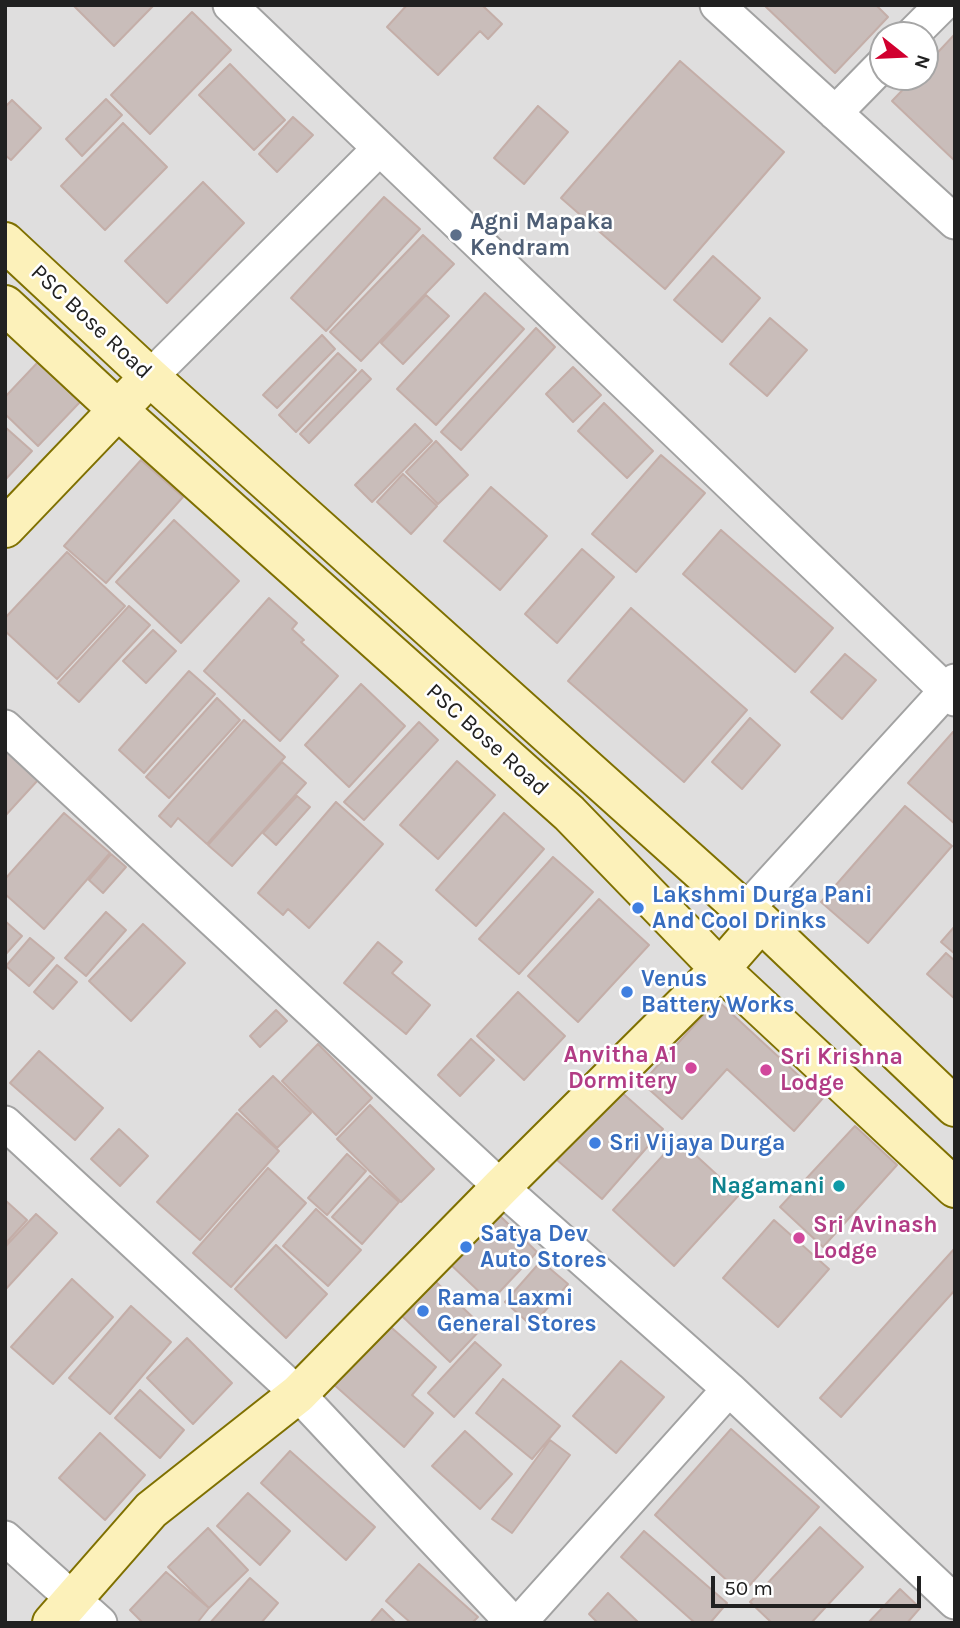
<!DOCTYPE html>
<style>
body{margin:0}
#map{position:relative;width:960px;height:1628px;overflow:hidden;background:#f1ece7;font-family:Karla,sans-serif}
canvas{display:block}
.frame{position:absolute;inset:0;border:7px solid #212121;pointer-events:none}
.north{position:absolute;left:869px;top:21px;width:70px;height:70px;box-sizing:border-box;background:#fff;border:2px solid #a6a6a6;border-radius:50%;rotate:108deg;font-size:19px;font-weight:700;line-height:28px;text-align:center;color:#212121}
.north::after{content:'';display:block;margin:auto;width:24px;height:32px;background:#d1002f;clip-path:polygon(50% 0,100% 100%,50% 72%,0 100%)}
.scale{position:absolute;left:711px;top:1576px;width:210px;height:32px;box-sizing:border-box;border:4px solid #212121;border-top:0;padding-left:9px;font-size:21px;line-height:24px;white-space:nowrap;color:#212121;-webkit-text-stroke:5px #fff;paint-order:stroke}
</style>
<div id="map">
<canvas width="960" height="1628"></canvas>
<div class="frame"></div>
<div class="north">N</div>
<div class="scale">50 m</div>
</div>
<script>
const ctx = document.querySelector('canvas').getContext('2d');
ctx.lineJoin = 'round';
function fill(path, color) { ctx.fillStyle = color; ctx.fill(path, 'evenodd'); }
const shape = rows => new Path2D(rows.map(r => 'M' + r).join(''));
function trace(path, color, width, dash) { ctx.strokeStyle = color; ctx.lineWidth = width; ctx.lineCap = dash ? 'butt' : 'round'; ctx.setLineDash(dash || []); ctx.stroke(path); }
function drawText(font, color, halo, rows, align = 'center') {
  ctx.font = font + ' Karla,sans-serif'; ctx.lineWidth = 5; ctx.setLineDash([]); ctx.textBaseline = 'middle'; ctx.strokeStyle = halo; ctx.fillStyle = color; for (const [text, x, y, turn = 0] of rows) {
    ctx.save(); ctx.translate(x, y); ctx.rotate((+turn || 0) * Math.PI / 180); ctx.textAlign = isNaN(turn) ? turn : align; if (halo) ctx.strokeText(text, 0, 0); ctx.fillText(text, 0, 0); ctx.restore();
  }
}
fill(shape([
 [5,5,955,5,955,1623,5,1623],
 [883,35,925,35,925,77,883,77]
]), '#dfdede');
const building = shape([
 [73,5,154,5,114,46,73,5],
 [407,5,482,5,502,24,488,39,480,31,438,75,387,27,407,5],
 [764,5,876,5,888,17,835,73,764,5],
 [192,12,231,50,150,134,111,95,192,12],
 [955,34,955,161,892,101,915,77,925,77,925,66,955,34],
 [680,61,784,152,665,289,561,198,680,61],
 [230,64,285,120,254,150,199,95,230,64],
 [106,99,122,115,82,156,66,139,106,99],
 [12,100,41,128,11,160,5,155,5,107,12,100],
 [538,106,568,132,524,184,494,158,538,106],
 [293,117,313,135,277,172,259,154,293,117],
 [123,123,167,167,105,230,61,186,123,123],
 [203,182,244,223,167,303,125,261,203,182],
 [384,197,420,229,326,331,291,298,384,197],
 [423,235,454,264,361,361,330,332,423,235],
 [713,256,760,298,722,342,674,300,713,256],
 [485,293,524,329,436,425,397,389,485,293],
 [426,295,449,316,403,364,381,343,426,295],
 [770,318,807,350,767,396,730,364,770,318],
 [536,328,555,347,461,450,441,432,536,328],
 [322,335,335,349,277,408,263,395,322,335],
 [338,353,356,370,296,432,279,415,338,353],
 [38,362,80,402,38,446,5,414,5,397,38,362],
 [573,367,601,395,573,422,546,394,573,367],
 [362,370,371,379,309,443,300,434,362,370],
 [604,403,653,451,627,478,578,431,604,403],
 [415,424,432,441,372,502,355,485,415,424],
 [5,427,32,451,5,480,5,427],
 [436,441,468,475,438,504,406,472,436,441],
 [661,455,705,493,636,572,592,534,661,455],
 [141,460,183,497,106,583,64,546,141,460],
 [403,474,437,506,411,534,377,502,403,474],
 [491,487,547,536,500,590,444,541,491,487],
 [174,520,239,581,181,643,116,582,174,520],
 [721,530,833,628,795,672,683,574,721,530],
 [582,549,614,577,557,643,525,614,582,549],
 [67,552,125,606,57,679,5,631,5,618,67,552],
 [269,598,297,623,292,629,304,640,301,642,338,676,280,741,204,671,269,598],
 [129,606,150,625,79,702,58,683,129,606],
 [631,608,747,710,684,782,568,681,631,608],
 [153,630,176,651,146,683,123,661,153,630],
 [845,654,876,680,842,719,811,692,845,654],
 [189,671,215,694,144,773,119,750,189,671],
 [361,684,405,726,349,787,305,745,361,684],
 [217,698,240,720,169,798,146,777,217,698],
 [750,718,780,745,742,789,712,762,750,718],
 [244,720,285,757,207,844,178,818,171,827,159,816,244,720],
 [419,722,438,740,364,820,344,802,419,722],
 [953,732,955,734,955,824,908,783,953,732],
 [5,748,38,780,5,816,5,748],
 [457,761,495,795,438,859,400,825,457,761],
 [282,762,306,783,232,866,208,845,282,762],
 [297,796,310,807,276,845,263,833,297,796],
 [336,802,383,844,309,928,288,909,283,915,258,893,336,802],
 [905,806,952,846,868,943,821,902,905,806],
 [64,813,110,853,44,929,5,894,5,879,64,813],
 [504,813,544,849,476,926,436,890,504,813],
 [111,854,126,867,103,893,89,880,111,854],
 [553,857,593,892,519,974,479,939,553,857],
 [599,899,649,945,578,1022,528,976,599,899],
 [106,912,126,930,86,976,65,958,106,912],
 [5,921,22,936,5,955,5,921],
 [143,924,185,963,131,1021,89,981,143,924],
 [955,926,955,954,941,942,955,926],
 [30,938,54,958,29,986,6,966,30,938],
 [378,942,402,962,392,973,430,1005,406,1034,344,983,378,942],
 [946,953,955,961,955,999,927,974,946,953],
 [57,965,77,982,53,1009,34,992,57,965],
 [518,992,565,1036,524,1080,477,1036,518,992],
 [717,1000,823,1098,794,1131,727,1069,682,1119,642,1083,717,1000],
 [276,1010,287,1021,260,1047,250,1036,276,1010],
 [471,1039,494,1060,460,1096,438,1075,471,1039],
 [318,1044,372,1098,336,1135,282,1081,318,1044],
 [39,1051,103,1108,75,1140,10,1083,39,1051],
 [273,1076,311,1113,277,1148,239,1110,273,1076],
 [619,1090,663,1129,602,1199,557,1160,619,1090],
 [370,1105,434,1169,401,1202,337,1139,370,1105],
 [237,1113,279,1151,200,1240,157,1202,237,1113],
 [855,1126,897,1165,823,1247,780,1207,855,1126],
 [119,1129,148,1156,120,1186,91,1159,119,1129],
 [678,1139,739,1195,674,1266,613,1210,678,1139],
 [347,1154,366,1171,327,1215,308,1198,347,1154],
 [268,1168,306,1203,231,1287,193,1253,268,1168],
 [370,1176,399,1202,362,1244,332,1217,370,1176],
 [5,1200,27,1220,5,1244,5,1200],
 [316,1209,361,1250,328,1286,283,1246,316,1209],
 [496,1212,537,1252,490,1302,448,1262,496,1212],
 [36,1214,57,1233,5,1290,5,1247,36,1214],
 [774,1220,829,1269,778,1327,723,1278,774,1220],
 [276,1245,327,1294,286,1338,235,1289,276,1245],
 [955,1248,955,1290,841,1417,820,1398,955,1248],
 [541,1261,568,1284,532,1326,505,1302,541,1261],
 [72,1279,113,1317,53,1384,11,1347,72,1279],
 [435,1281,483,1327,450,1362,402,1316,435,1281],
 [131,1306,171,1342,110,1414,69,1378,131,1306],
 [384,1321,436,1367,412,1395,433,1413,404,1447,331,1382,384,1321],
 [187,1338,232,1383,193,1424,147,1378,187,1338],
 [475,1342,501,1365,454,1417,428,1393,475,1342],
 [621,1361,664,1397,616,1453,573,1416,621,1361],
 [503,1379,560,1426,532,1459,476,1413,503,1379],
 [140,1390,184,1430,160,1458,115,1418,140,1390],
 [731,1429,819,1507,742,1594,655,1515,731,1429],
 [465,1431,512,1474,480,1509,432,1466,465,1431],
 [100,1433,145,1475,105,1520,59,1478,100,1433],
 [550,1440,570,1455,512,1533,492,1519,550,1440],
 [290,1451,375,1527,346,1560,261,1483,290,1451],
 [248,1493,290,1531,260,1565,217,1526,248,1493],
 [820,1527,863,1567,811,1623,772,1623,750,1602,820,1527],
 [208,1528,248,1570,209,1608,168,1567,208,1528],
 [644,1531,727,1603,710,1623,695,1623,621,1557,644,1531],
 [419,1564,478,1617,472,1623,411,1623,386,1601,419,1564],
 [166,1572,209,1608,197,1623,143,1623,130,1610,166,1572],
 [250,1578,278,1603,261,1623,210,1623,250,1578],
 [900,1589,920,1608,907,1623,868,1623,900,1589],
 [608,1593,639,1623,598,1623,589,1614,608,1593],
 [382,1609,396,1623,370,1623,382,1609]
]);
fill(building, '#c9bdba');
trace(building, '#c4aea8', 2);
const street = shape([
 [230,5,955,699],
 [717,5,955,222],
 [912,35,942,5],
 [835,113,883,64],
 [150,377,379,149],
 [5,727,501,1187,729,1389],
 [745,911,955,681],
 [5,1123,298,1394,513,1623],
 [5,1538,100,1623],
 [519,1623,729,1389,955,1602]
]);
const secondary = shape([
 [5,242,150,377,745,911,761,922,955,1107],
 [5,305,118,410,569,813,720,969,955,1188],
 [5,528,136,391],
 [52,1623,151,1510,298,1394,501,1187,720,969,761,922]
]);
trace(street, '#a2a2a2', 37);
trace(secondary, '#7f7000', 42);
trace(street, '#fff', 33);
trace(secondary, '#fcf1ba', 38);
for (const [x, y, r, color] of [
 [456,235,7,"#5c6f8a"],
 [638,908,7,"#3f7fe0"],
 [627,992,7,"#3f7fe0"],
 [691,1068,7,"#d1479c"],
 [766,1070,7,"#d1479c"],
 [595,1143,7,"#3f7fe0"],
 [839,1186,7,"#0f9aa8"],
 [799,1238,7,"#d1479c"],
 [466,1247,7,"#3f7fe0"],
 [423,1311,7,"#3f7fe0"]
]) { const dot = new Path2D(); dot.arc(x, y, r, 0, 2 * Math.PI); ctx.fillStyle = color; ctx.fill(dot); trace(dot, '#fff', 2.5); }
drawText('bold 23px', '#4e5e75', '#fff', [
 ["Agni Mapaka",470,222],
 ["Kendram",470,248]
], 'left');
drawText('23px', '#212121', '#fff', [
 ["PSC Bose Road",91,322,43],
 ["PSC Bose Road",487,740,42]
]);
drawText('bold 23px', '#366cbe', '#fff', [
 ["Lakshmi Durga Pani",652,895],
 ["And Cool Drinks",652,921],
 ["Venus",641,979],
 ["Battery Works",641,1005],
 ["Sri Vijaya Durga",609,1143],
 ["Satya Dev",480,1234],
 ["Auto Stores",480,1260],
 ["Rama Laxmi",437,1298],
 ["General Stores",437,1324]
], 'left');
drawText('bold 23px', '#b23c85', '#fff', [
 ["Anvitha A1",677,1055,"right"],
 ["Dormitery",677,1081,"right"],
 ["Sri Krishna",780,1057],
 ["Lodge",780,1083],
 ["Sri Avinash",813,1225],
 ["Lodge",813,1251]
], 'left');
drawText('bold 23px', '#0d838f', '#fff', [
 ["Nagamani",825,1186]
], 'right');
</script>
